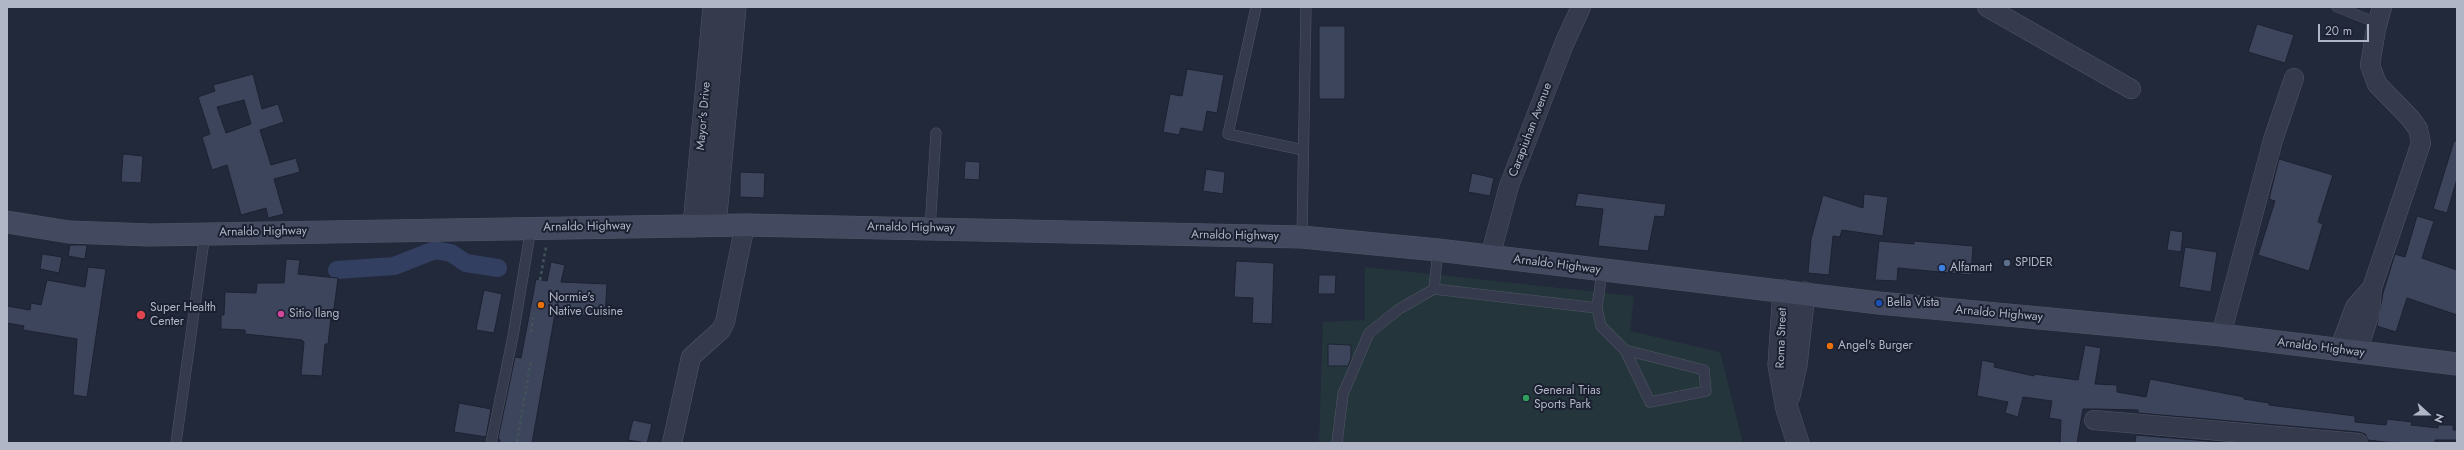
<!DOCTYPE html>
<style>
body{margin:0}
#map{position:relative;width:2464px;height:450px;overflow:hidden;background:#22293b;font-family:Jost,sans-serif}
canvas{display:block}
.frame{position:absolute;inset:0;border:8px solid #b1b6c7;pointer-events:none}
.north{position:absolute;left:2408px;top:394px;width:40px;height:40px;-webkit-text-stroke:3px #1b2030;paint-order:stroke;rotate:111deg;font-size:11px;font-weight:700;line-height:16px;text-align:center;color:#b1b6c7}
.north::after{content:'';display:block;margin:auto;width:14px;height:18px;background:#b1b6c7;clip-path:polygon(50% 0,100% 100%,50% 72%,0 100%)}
.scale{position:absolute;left:2318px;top:24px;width:51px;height:18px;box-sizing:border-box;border:2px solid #b1b6c7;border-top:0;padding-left:5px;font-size:12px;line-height:14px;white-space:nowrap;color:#b1b6c7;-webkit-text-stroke:3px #1b2030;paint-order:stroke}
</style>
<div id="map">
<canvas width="2464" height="450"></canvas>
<div class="frame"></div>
<div class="north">N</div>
<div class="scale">20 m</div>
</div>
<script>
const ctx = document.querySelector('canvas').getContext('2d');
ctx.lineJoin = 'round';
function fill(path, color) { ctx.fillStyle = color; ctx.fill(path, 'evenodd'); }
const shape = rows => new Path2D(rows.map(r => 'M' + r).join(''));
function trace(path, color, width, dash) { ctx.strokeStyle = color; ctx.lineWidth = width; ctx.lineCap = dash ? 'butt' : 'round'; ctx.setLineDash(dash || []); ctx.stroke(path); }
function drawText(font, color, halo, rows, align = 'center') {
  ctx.font = font + ' Jost,sans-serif'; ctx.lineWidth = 4; ctx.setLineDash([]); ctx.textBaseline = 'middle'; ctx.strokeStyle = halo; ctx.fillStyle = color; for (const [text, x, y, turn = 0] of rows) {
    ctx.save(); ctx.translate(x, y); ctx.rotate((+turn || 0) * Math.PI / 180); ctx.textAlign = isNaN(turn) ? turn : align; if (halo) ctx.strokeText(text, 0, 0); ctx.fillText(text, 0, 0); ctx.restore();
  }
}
fill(shape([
 [1365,267,1634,296,1630,331,1720,352,1743,443,1319,443,1323,322,1365,320]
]), '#24363c');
trace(shape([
 [337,270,394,266,435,250,451,253,466,263,498,268]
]), '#333f61', 18);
const building = shape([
 [2257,24,2294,35,2285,63,2248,52,2257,24],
 [1319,26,1345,26,1345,99,1319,99,1319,26],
 [1187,69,1224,75,1217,113,1207,111,1203,132,1181,128,1179,135,1163,132,1170,94,1182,96,1187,69],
 [253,74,262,109,278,104,284,122,260,130,271,165,296,158,300,172,274,179,284,214,268,218,266,208,241,215,227,165,212,170,202,137,210,134,198,97,215,91,213,85,253,74],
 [244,100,251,124,226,133,217,107,244,100],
 [2454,141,2457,141,2457,179,2447,213,2433,209,2454,141],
 [123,154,143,156,141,183,121,182,123,154],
 [2279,159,2333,175,2318,222,2323,224,2309,271,2258,255,2275,201,2269,199,2279,159],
 [965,161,980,162,979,180,964,179,965,161],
 [1206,169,1225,172,1223,194,1203,191,1206,169],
 [740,172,765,173,764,198,740,197,740,172],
 [1472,173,1494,178,1490,196,1468,192,1472,173],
 [1578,193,1666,204,1664,217,1655,216,1648,251,1598,246,1603,209,1575,206,1578,193],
 [1864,194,1888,197,1883,236,1842,230,1840,237,1833,236,1829,275,1808,273,1811,239,1823,195,1863,208,1864,194],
 [2417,216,2434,221,2422,258,2457,270,2457,315,2407,298,2396,332,2377,326,2383,293,2395,254,2405,257,2417,216],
 [2170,230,2183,232,2181,252,2167,250,2170,230],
 [1879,241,1914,244,1914,241,1973,246,1971,275,1898,268,1897,281,1875,280,1879,241],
 [70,245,87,245,85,259,68,256,70,245],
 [2185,247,2217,252,2211,292,2179,287,2185,247],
 [42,254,62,257,59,273,40,269,42,254],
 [286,259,300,260,298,274,338,278,334,309,332,309,328,344,325,344,322,376,301,375,304,342,302,340,245,334,245,330,221,329,221,315,224,315,225,292,256,293,257,283,284,283,286,259],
 [1236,261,1274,263,1272,324,1252,323,1253,298,1234,297,1236,261],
 [551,262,565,265,561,282,607,284,605,316,555,314,532,443,500,443,500,440,498,439,515,357,521,358,536,279,547,281,551,262],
 [88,267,106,269,87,397,73,395,77,339,23,330,24,326,7,323,7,306,30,310,31,303,41,305,47,280,85,287,88,267],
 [1319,275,1336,275,1335,294,1318,294,1319,275],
 [484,290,502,294,494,333,476,330,484,290],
 [1328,344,1351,345,1351,358,1348,366,1328,366,1328,344],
 [2085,345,2101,348,2095,384,2117,385,2117,392,2146,397,2150,379,2244,397,2244,399,2269,403,2269,405,2355,416,2355,422,2386,425,2387,419,2412,422,2411,425,2438,428,2438,425,2453,425,2453,430,2457,430,2457,440,2435,440,2435,443,2419,443,2385,442,2368,440,2365,434,2359,432,2138,413,2138,410,2095,409,2083,409,2077,443,2060,443,2061,420,2049,418,2052,401,2023,397,2018,417,2005,413,2008,402,1977,396,1982,360,1995,363,1994,367,2034,376,2034,374,2078,380,2085,345],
 [459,403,491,409,486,437,454,432,459,403],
 [633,420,652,424,647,443,628,440,633,420],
 [2136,435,2231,443,2135,443,2136,435]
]);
fill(building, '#3d455c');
trace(building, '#1d2232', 1);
const service = shape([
 [1256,7,1228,134,1303,150],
 [2337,7,2377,23],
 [930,229,936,133],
 [1302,237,1306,7],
 [1438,250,1434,289,1597,308],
 [1602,271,1597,308,1601,326,1625,350,1650,402,1706,391,1704,370,1625,350],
 [176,443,205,233],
 [491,443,513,336,531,228],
 [1337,443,1343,394,1369,333,1399,309,1434,289]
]);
const minor = shape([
 [1987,7,2131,89],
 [1490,257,1509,186,1564,44,1581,7],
 [2221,335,2273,140,2294,78],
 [2339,350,2355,307,2372,288],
 [2357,352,2370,313,2372,288,2421,143,2418,129,2410,118,2377,84,2370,65,2376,29,2382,7],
 [2094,420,2358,443],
 [672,443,691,357,721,330,725,322,745,225]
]);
const tertiary = shape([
 [715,225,735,7],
 [694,226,714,7],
 [1784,291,1779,365,1787,409,1798,443],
 [1789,396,1796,365,1804,293]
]);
const secondary = shape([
 [7,222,69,232,150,235,745,225,1302,237,1438,250,1879,303,2221,335,2457,364]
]);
trace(service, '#515666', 11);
trace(minor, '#515666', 20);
trace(tertiary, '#515666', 23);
trace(secondary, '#515666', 23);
trace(shape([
 [540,280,546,247],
 [531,332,534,313],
 [517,442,531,360]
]), '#41535a', 2.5, [3, 3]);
trace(service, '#353b4c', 10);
trace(minor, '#353b4c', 19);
trace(tertiary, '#353b4c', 22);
trace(secondary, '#43495f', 22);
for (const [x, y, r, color] of [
 [2007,263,4,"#5c6f8a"],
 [1942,268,4,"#3f7fe0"],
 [1879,303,4,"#1a4fb4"],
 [541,305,4,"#e8710a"],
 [281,314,4,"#d1479c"],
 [141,315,5,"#e0444e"],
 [1830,346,4,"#e8710a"],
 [1526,398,4,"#2e9e5b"]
]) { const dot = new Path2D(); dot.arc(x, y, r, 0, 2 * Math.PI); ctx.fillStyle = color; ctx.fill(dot); trace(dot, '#1b2030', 1.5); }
drawText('12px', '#b1b6c7', '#1b2030', [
 ["Mayor's Drive",704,116,-85],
 ["Carapiuhan Avenue",1531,130,-69],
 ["Arnaldo Highway",587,227,-1],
 ["Arnaldo Highway",911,228,1],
 ["Arnaldo Highway",263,232,-1],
 ["Arnaldo Highway",1235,236,1],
 ["Arnaldo Highway",1557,265,7],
 ["Arnaldo Highway",1999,314,5],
 ["Roma Street",1782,338,-88],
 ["Arnaldo Highway",2321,348,7]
]);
drawText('12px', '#b1b6c7', '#1b2030', [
 ["SPIDER",2015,263],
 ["Alfamart",1950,268],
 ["Normie's",549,298],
 ["Native Cuisine",549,312],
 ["Bella Vista",1887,303],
 ["Super Health",150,308],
 ["Center",150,322],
 ["Sitio Ilang",289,314],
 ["Angel's Burger",1838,346],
 ["General Trias",1534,391],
 ["Sports Park",1534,405]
], 'left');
</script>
